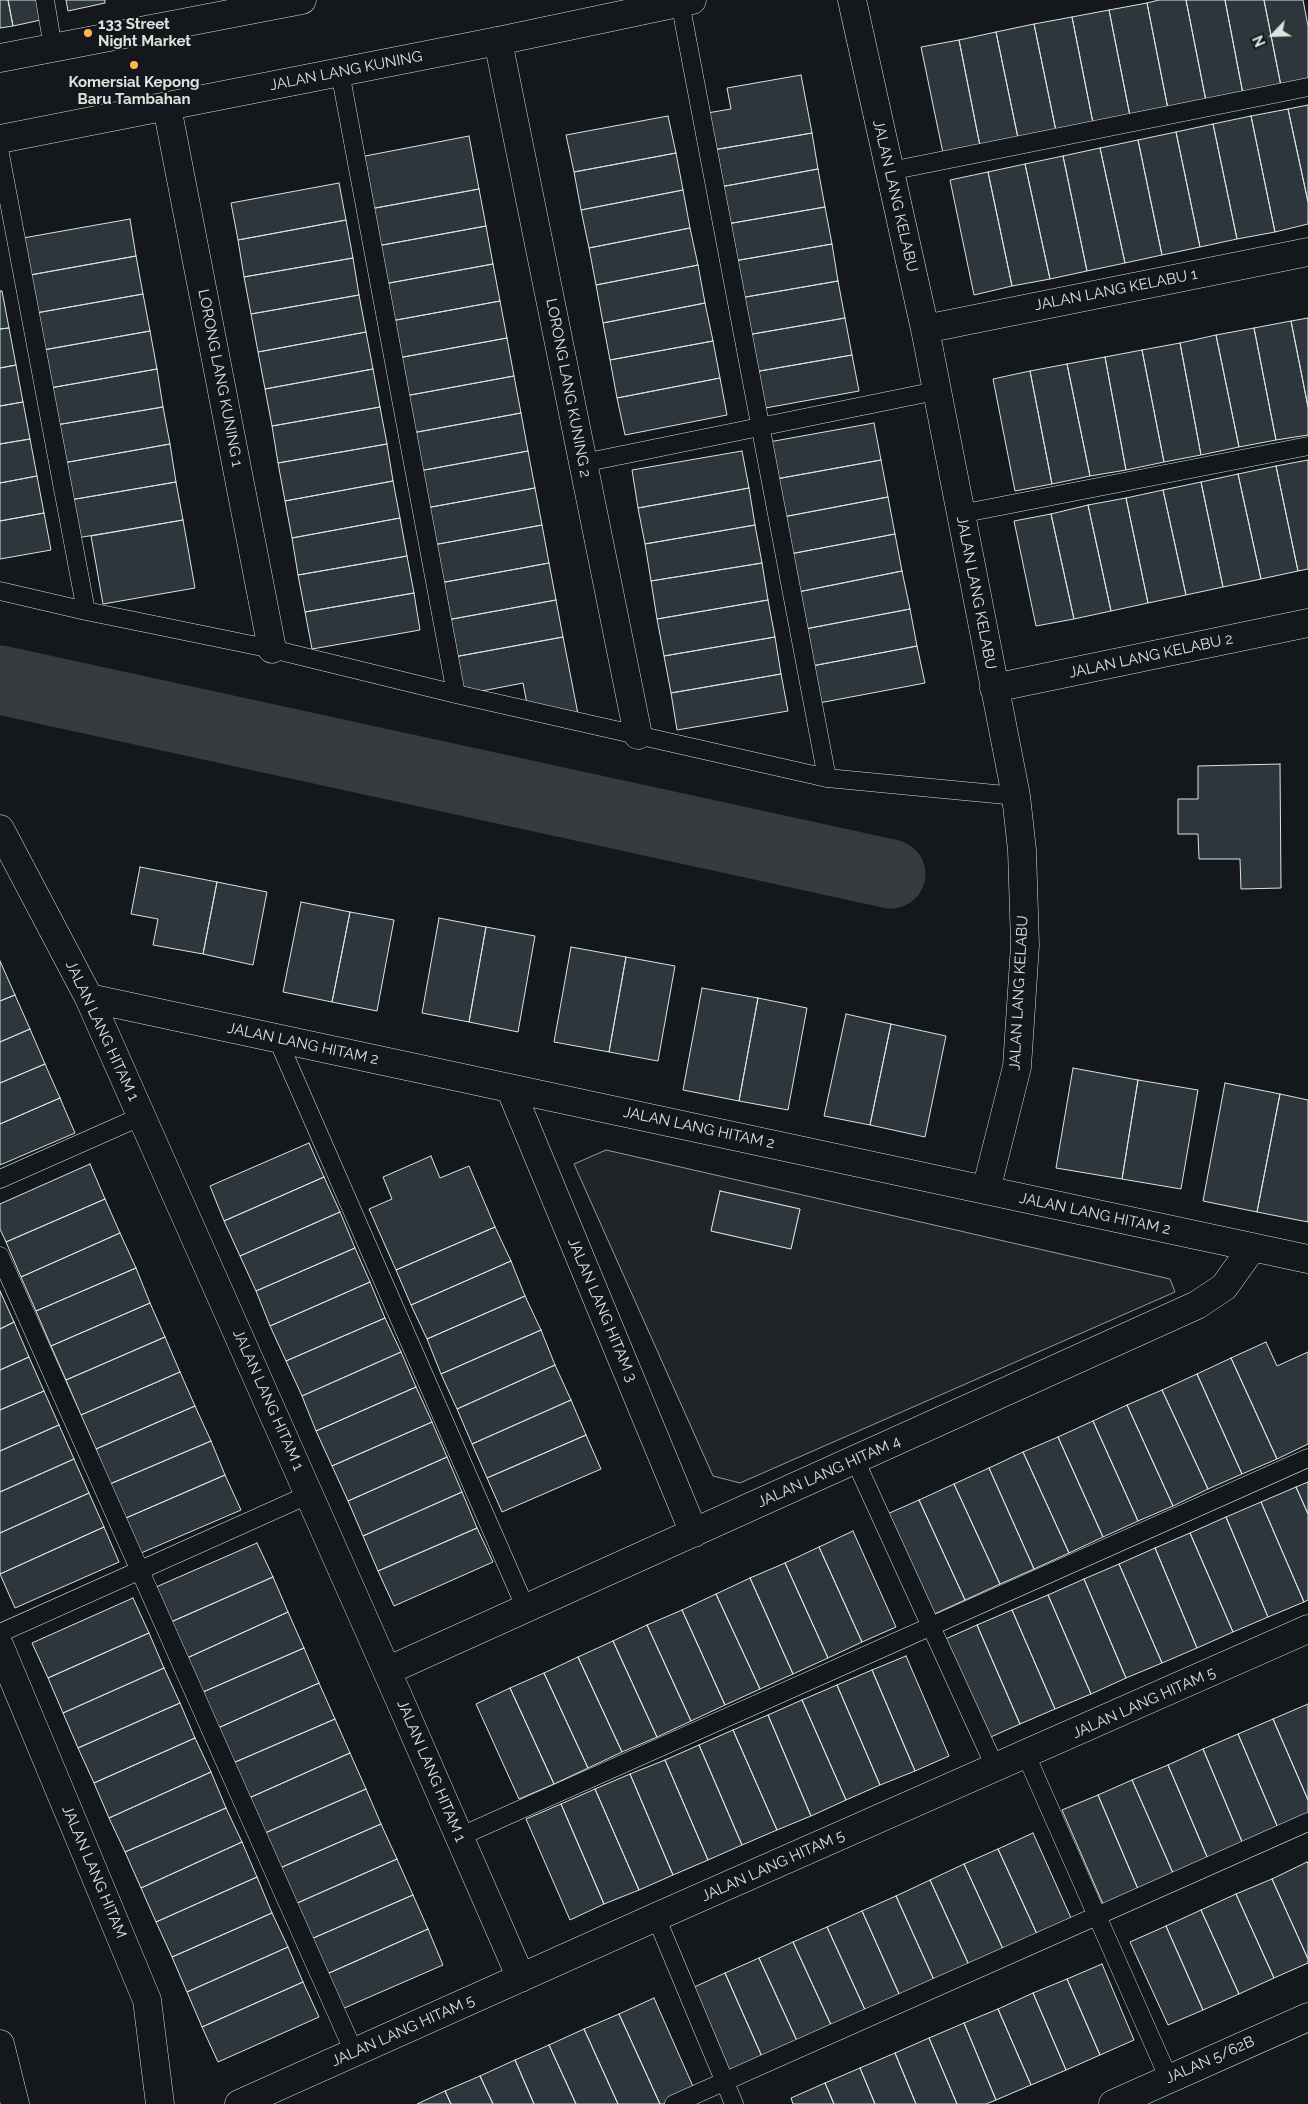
<!DOCTYPE html>
<style>
body{margin:0}
#map{position:relative;width:1308px;height:2104px;overflow:hidden;background:#14181c;font-family:Raleway,sans-serif}
canvas{display:block}
.north{position:absolute;left:1248px;top:10px;width:50px;height:50px;-webkit-text-stroke:4px #14181c;paint-order:stroke;rotate:246deg;font-size:14px;font-weight:700;line-height:20px;text-align:center;color:#d8e6dc}
.north::after{content:'';display:block;margin:auto;width:18px;height:22px;background:#d8e6dc;clip-path:polygon(50% 0,100% 100%,50% 72%,0 100%)}
</style>
<div id="map">
<canvas width="1308" height="2104"></canvas>
<div class="north">N</div>
</div>
<script>
const ctx = document.querySelector('canvas').getContext('2d');
ctx.lineJoin = 'round';
function fill(path, color) { ctx.fillStyle = color; ctx.fill(path, 'evenodd'); }
const shape = rows => new Path2D(rows.map(r => 'M' + r).join(''));
function trace(path, color, width, dash) { ctx.strokeStyle = color; ctx.lineWidth = width; ctx.lineCap = dash ? 'butt' : 'round'; ctx.setLineDash(dash || []); ctx.stroke(path); }
function drawText(font, color, halo, rows, align = 'center') {
  ctx.font = font + ' Raleway,sans-serif'; ctx.lineWidth = 4; ctx.setLineDash([]); ctx.textBaseline = 'middle'; ctx.strokeStyle = halo; ctx.fillStyle = color; for (const [text, x, y, turn = 0] of rows) {
    ctx.save(); ctx.translate(x, y); ctx.rotate((+turn || 0) * Math.PI / 180); ctx.textAlign = isNaN(turn) ? turn : align; if (halo) ctx.strokeText(text, 0, 0); ctx.fillText(text, 0, 0); ctx.restore();
  }
}
const green = shape([
 [606,1150,1170,1279,1175,1292,740,1483,713,1476,574,1164,606,1150],
 [720,1191,800,1209,791,1249,711,1231,720,1191]
]);
fill(green, '#202428');
trace(green, '#939e99', 1);
trace(shape([
 [0,680,891,874]
]), '#363b3e', 69);
const building = shape([
 [0,0,8,0,13,26,0,28,0,0],
 [8,0,51,0,55,17,13,26,8,0],
 [66,0,105,0,105,3,68,11,66,0],
 [1159,0,1186,0,1206,101,1168,109,1147,3,1159,0],
 [1186,0,1225,0,1243,94,1206,101,1186,0],
 [1225,0,1264,0,1281,86,1243,94,1225,0],
 [1264,0,1303,0,1308,26,1308,81,1281,86,1264,0],
 [1147,3,1168,109,1130,116,1109,10,1147,3],
 [1109,10,1130,116,1093,123,1072,17,1109,10],
 [1072,17,1093,123,1056,131,1034,24,1072,17],
 [1034,24,1056,131,1018,138,996,32,1034,24],
 [996,32,1018,138,980,146,959,40,996,32],
 [959,40,980,146,943,153,921,47,959,40],
 [801,75,812,133,713,150,707,113,731,109,727,88,801,75],
 [1308,105,1308,202,1288,109,1308,105],
 [1288,109,1308,202,1308,224,1275,232,1251,116,1288,109],
 [668,116,676,153,574,172,566,135,668,116],
 [1251,116,1275,232,1237,239,1213,124,1251,116],
 [1213,124,1237,239,1200,247,1176,132,1213,124],
 [1176,132,1200,247,1162,255,1138,140,1176,132],
 [812,133,818,169,720,187,713,150,812,133],
 [469,136,479,189,370,209,360,157,469,136],
 [1138,140,1162,255,1125,263,1100,148,1138,140],
 [1100,148,1125,263,1087,271,1063,156,1100,148],
 [676,153,683,190,581,210,574,172,676,153],
 [1063,156,1087,271,1050,279,1025,164,1063,156],
 [1025,164,1050,279,1012,286,988,172,1025,164],
 [818,169,825,207,727,224,720,187,818,169],
 [988,172,1012,286,974,295,950,180,988,172],
 [339,183,346,220,238,240,231,203,339,183],
 [479,189,486,226,377,246,370,209,479,189],
 [683,190,690,228,589,248,581,210,683,190],
 [825,207,832,244,734,261,727,224,825,207],
 [130,219,136,256,30,275,23,238,130,219],
 [346,220,353,258,244,277,238,240,346,220],
 [486,226,493,264,384,284,377,246,486,226],
 [690,228,698,265,596,285,589,248,690,228],
 [832,244,838,281,740,298,734,261,832,244],
 [136,256,143,294,36,313,30,275,136,256],
 [353,258,359,295,251,314,244,277,353,258],
 [493,264,500,301,391,321,384,284,493,264],
 [698,265,705,303,603,323,596,285,698,265],
 [838,281,845,318,747,335,740,298,838,281],
 [0,291,2,291,9,328,0,329,0,291],
 [143,294,150,331,43,350,36,313,143,294],
 [359,295,366,332,258,352,251,314,359,295],
 [500,301,507,338,398,358,391,321,500,301],
 [705,303,713,341,610,360,603,323,705,303],
 [845,318,852,355,754,372,747,335,845,318],
 [1308,318,1308,407,1291,321,1308,318],
 [1291,321,1308,407,1308,435,1276,440,1254,328,1291,321],
 [9,328,16,365,0,368,0,329,9,328],
 [1254,328,1276,440,1239,447,1216,335,1254,328],
 [150,331,157,369,50,388,43,350,150,331],
 [366,332,373,369,265,389,258,352,366,332],
 [1216,335,1239,447,1201,455,1180,343,1216,335],
 [507,338,514,376,405,396,398,358,507,338],
 [713,341,720,378,617,398,610,360,713,341],
 [1180,343,1201,455,1164,462,1142,350,1180,343],
 [1142,350,1164,462,1126,470,1105,357,1142,350],
 [852,355,859,391,760,409,754,372,852,355],
 [1105,357,1126,470,1090,476,1067,364,1105,357],
 [1067,364,1090,476,1052,484,1030,371,1067,364],
 [16,365,23,402,0,406,0,368,16,365],
 [157,369,163,407,56,425,50,388,157,369],
 [373,369,380,407,272,426,265,389,373,369],
 [1030,371,1052,484,1015,491,993,379,1030,371],
 [514,376,521,413,412,433,405,396,514,376],
 [720,378,727,415,625,435,617,398,720,378],
 [23,402,30,439,0,444,0,406,23,402],
 [163,407,170,444,63,463,56,425,163,407],
 [380,407,387,444,278,463,272,426,380,407],
 [521,413,528,451,419,471,412,433,521,413],
 [874,423,881,460,776,479,769,442,874,423],
 [30,439,37,476,0,483,0,444,30,439],
 [170,444,176,482,70,500,63,463,170,444],
 [387,444,393,481,285,501,278,463,387,444],
 [528,451,535,488,426,508,419,471,528,451],
 [742,451,749,488,638,508,632,470,742,451],
 [881,460,888,497,783,517,776,479,881,460],
 [1308,460,1308,569,1298,571,1276,466,1308,460],
 [1276,466,1298,571,1261,579,1238,474,1276,466],
 [1238,474,1261,579,1223,587,1201,482,1238,474],
 [37,476,44,513,0,521,0,483,37,476],
 [393,481,400,518,292,538,285,501,393,481],
 [176,482,183,520,77,538,70,500,176,482],
 [1201,482,1223,587,1186,595,1163,490,1201,482],
 [535,488,542,525,433,545,426,508,535,488],
 [749,488,755,525,645,544,638,508,749,488],
 [1163,490,1186,595,1148,603,1126,498,1163,490],
 [888,497,895,534,790,554,783,517,888,497],
 [1126,498,1148,603,1111,611,1088,505,1126,498],
 [1088,505,1111,611,1074,619,1051,514,1088,505],
 [44,513,51,550,0,559,0,521,44,513],
 [1051,514,1074,619,1036,626,1014,521,1051,514],
 [400,518,407,556,298,575,292,538,400,518],
 [183,520,195,588,103,604,91,536,183,520],
 [542,525,549,563,440,583,433,545,542,525],
 [755,525,762,563,651,581,645,544,755,525],
 [895,534,902,571,798,592,790,554,895,534],
 [407,556,414,593,305,612,298,575,407,556],
 [549,563,556,600,447,620,440,583,549,563],
 [762,563,768,600,657,619,651,581,762,563],
 [902,571,910,609,805,629,798,592,902,571],
 [414,593,420,630,312,649,305,612,414,593],
 [556,600,563,637,454,657,447,620,556,600],
 [768,600,775,637,664,656,657,619,768,600],
 [910,609,917,646,812,666,805,629,910,609],
 [563,637,578,714,527,704,523,683,461,695,454,657,563,637],
 [775,637,781,674,671,693,664,656,775,637],
 [917,646,925,683,819,703,812,666,917,646],
 [781,674,788,711,677,730,671,693,781,674],
 [1280,764,1281,888,1241,889,1240,859,1199,859,1198,834,1178,834,1178,799,1198,799,1198,766,1280,764],
 [140,867,217,882,203,954,153,945,158,919,131,914,140,867],
 [217,882,267,892,253,965,203,954,217,882],
 [301,902,350,912,332,1002,283,992,301,902],
 [350,912,394,920,377,1011,332,1002,350,912],
 [439,918,486,927,469,1022,422,1013,439,918],
 [486,927,535,936,518,1032,469,1022,486,927],
 [571,947,626,957,609,1052,554,1042,571,947],
 [626,957,675,966,658,1061,609,1052,626,957],
 [0,961,15,995,0,1001,0,961],
 [702,988,758,998,739,1101,683,1090,702,988],
 [15,995,30,1029,0,1042,0,1001,15,995],
 [758,998,807,1008,788,1110,739,1101,758,998],
 [846,1014,891,1024,870,1125,824,1116,846,1014],
 [891,1024,946,1036,925,1137,870,1125,891,1024],
 [30,1029,45,1064,0,1083,0,1042,30,1029],
 [45,1064,60,1098,0,1124,0,1083,45,1064],
 [1073,1068,1138,1080,1122,1179,1056,1168,1073,1068],
 [1138,1080,1198,1090,1181,1189,1122,1179,1138,1080],
 [1225,1083,1280,1094,1257,1212,1203,1201,1225,1083],
 [1280,1094,1308,1100,1308,1222,1257,1212,1280,1094],
 [60,1098,75,1133,0,1165,0,1124,60,1098],
 [309,1143,324,1177,224,1221,210,1186,309,1143],
 [431,1156,440,1178,469,1166,495,1227,396,1270,369,1209,392,1199,383,1177,431,1156],
 [90,1164,105,1199,6,1242,0,1229,0,1204,90,1164],
 [324,1177,340,1212,240,1256,224,1221,324,1177],
 [720,1191,800,1209,791,1249,711,1231,720,1191],
 [105,1199,120,1233,21,1277,6,1242,105,1199],
 [340,1212,355,1248,256,1291,240,1256,340,1212],
 [495,1227,511,1261,411,1305,396,1270,495,1227],
 [120,1233,136,1268,36,1311,21,1277,120,1233],
 [355,1248,370,1282,270,1326,256,1291,355,1248],
 [511,1261,525,1296,427,1339,411,1305,511,1261],
 [136,1268,150,1303,51,1346,36,1311,136,1268],
 [370,1282,385,1318,286,1361,270,1326,370,1282],
 [0,1291,14,1322,0,1329,0,1291],
 [525,1296,541,1330,441,1374,427,1339,525,1296],
 [150,1303,165,1337,66,1380,51,1346,150,1303],
 [385,1318,401,1352,302,1396,286,1361,385,1318],
 [14,1322,29,1357,0,1370,0,1329,14,1322],
 [541,1330,555,1365,457,1409,441,1374,541,1330],
 [165,1337,180,1372,81,1415,66,1380,165,1337],
 [1266,1342,1277,1366,1308,1352,1308,1444,1277,1459,1231,1358,1266,1342],
 [401,1352,416,1387,316,1431,302,1396,401,1352],
 [29,1357,44,1391,0,1410,0,1370,29,1357],
 [1231,1358,1277,1459,1242,1474,1197,1374,1231,1358],
 [555,1365,571,1400,472,1444,457,1409,555,1365],
 [180,1372,195,1406,96,1449,81,1415,180,1372],
 [1197,1374,1242,1474,1208,1489,1162,1390,1197,1374],
 [416,1387,432,1422,332,1466,316,1431,416,1387],
 [1162,1390,1208,1489,1173,1506,1127,1405,1162,1390],
 [44,1391,59,1425,0,1451,0,1410,44,1391],
 [571,1400,586,1435,487,1478,472,1444,571,1400],
 [1127,1405,1173,1506,1138,1521,1093,1421,1127,1405],
 [195,1406,211,1441,110,1484,96,1449,195,1406],
 [1093,1421,1138,1521,1103,1537,1058,1437,1093,1421],
 [432,1422,447,1457,348,1501,332,1466,432,1422],
 [59,1425,74,1459,0,1492,0,1451,59,1425],
 [586,1435,601,1469,502,1512,487,1478,586,1435],
 [1058,1437,1103,1537,1069,1553,1023,1452,1058,1437],
 [211,1441,225,1475,126,1518,110,1484,211,1441],
 [1023,1452,1069,1553,1034,1569,989,1468,1023,1452],
 [447,1457,462,1492,363,1536,348,1501,447,1457],
 [74,1459,89,1493,0,1533,0,1492,74,1459],
 [989,1468,1034,1569,1000,1584,954,1484,989,1468],
 [225,1475,241,1510,141,1553,126,1518,225,1475],
 [1308,1482,1308,1514,1296,1487,1308,1482],
 [954,1484,1000,1584,965,1600,919,1500,954,1484],
 [1296,1487,1308,1514,1308,1600,1304,1602,1261,1502,1296,1487],
 [462,1492,477,1528,378,1571,363,1536,462,1492],
 [89,1493,104,1527,0,1574,0,1533,89,1493],
 [919,1500,965,1600,930,1616,885,1515,919,1500],
 [1261,1502,1304,1602,1268,1617,1226,1517,1261,1502],
 [1226,1517,1268,1617,1233,1632,1190,1533,1226,1517],
 [104,1527,119,1562,15,1608,0,1574,104,1527],
 [477,1528,493,1562,394,1606,378,1571,477,1528],
 [853,1531,896,1627,862,1642,819,1547,853,1531],
 [1190,1533,1233,1632,1197,1648,1155,1548,1190,1533],
 [257,1543,273,1577,171,1622,156,1587,257,1543],
 [819,1547,862,1642,828,1658,785,1563,819,1547],
 [1155,1548,1197,1648,1162,1663,1119,1564,1155,1548],
 [785,1563,828,1658,793,1674,750,1578,785,1563],
 [1119,1564,1162,1663,1126,1678,1084,1579,1119,1564],
 [273,1577,288,1612,187,1658,171,1622,273,1577],
 [750,1578,793,1674,760,1689,716,1594,750,1578],
 [1084,1579,1126,1678,1091,1694,1048,1595,1084,1579],
 [716,1594,760,1689,725,1705,682,1610,716,1594],
 [1048,1595,1091,1694,1055,1709,1012,1610,1048,1595],
 [133,1598,149,1633,48,1678,32,1643,133,1598],
 [682,1610,725,1705,691,1721,647,1625,682,1610],
 [1012,1610,1055,1709,1020,1724,977,1625,1012,1610],
 [288,1612,304,1648,203,1692,187,1658,288,1612],
 [647,1625,691,1721,657,1737,613,1641,647,1625],
 [977,1625,1020,1724,984,1740,941,1641,977,1625],
 [149,1633,164,1668,63,1713,48,1678,149,1633],
 [613,1641,657,1737,622,1752,578,1657,613,1641],
 [304,1648,319,1683,218,1728,203,1692,304,1648],
 [906,1656,949,1756,915,1771,872,1670,906,1656],
 [578,1657,622,1752,588,1768,544,1673,578,1657],
 [164,1668,180,1703,78,1748,63,1713,164,1668],
 [872,1670,915,1771,880,1785,837,1685,872,1670],
 [544,1673,588,1768,554,1784,510,1688,544,1673],
 [319,1683,335,1719,233,1763,218,1728,319,1683],
 [837,1685,880,1785,846,1800,802,1700,837,1685],
 [510,1688,554,1784,519,1799,476,1704,510,1688],
 [802,1700,846,1800,811,1816,768,1715,802,1700],
 [180,1703,195,1738,94,1783,78,1748,180,1703],
 [1308,1704,1308,1800,1273,1719,1308,1704],
 [768,1715,811,1816,777,1830,733,1730,768,1715],
 [335,1719,350,1753,249,1798,233,1763,335,1719],
 [1273,1719,1308,1800,1308,1815,1278,1828,1238,1734,1273,1719],
 [733,1730,777,1830,742,1845,699,1745,733,1730],
 [1238,1734,1278,1828,1243,1844,1203,1749,1238,1734],
 [195,1738,211,1772,109,1818,94,1783,195,1738],
 [699,1745,742,1845,708,1860,665,1760,699,1745],
 [1203,1749,1243,1844,1208,1859,1168,1765,1203,1749],
 [350,1753,366,1789,265,1833,249,1798,350,1753],
 [665,1760,708,1860,673,1875,630,1774,665,1760],
 [1168,1765,1208,1859,1173,1873,1132,1780,1168,1765],
 [211,1772,226,1808,125,1852,109,1818,211,1772],
 [630,1774,673,1875,639,1890,595,1789,630,1774],
 [1132,1780,1173,1873,1138,1889,1098,1795,1132,1780],
 [366,1789,381,1824,280,1868,265,1833,366,1789],
 [595,1789,639,1890,604,1904,561,1804,595,1789],
 [1098,1795,1138,1889,1103,1904,1062,1810,1098,1795],
 [561,1804,604,1904,570,1920,526,1819,561,1804],
 [226,1808,242,1842,141,1888,125,1852,226,1808],
 [381,1824,397,1859,295,1904,280,1868,381,1824],
 [1033,1833,1071,1918,1037,1934,998,1849,1033,1833],
 [242,1842,257,1877,156,1922,141,1888,242,1842],
 [998,1849,1037,1934,1003,1949,964,1864,998,1849],
 [397,1859,413,1895,311,1939,295,1904,397,1859],
 [1307,1862,1308,1863,1308,1959,1272,1879,1307,1862],
 [964,1864,1003,1949,969,1965,930,1880,964,1864],
 [257,1877,272,1913,172,1957,156,1922,257,1877],
 [1272,1879,1308,1959,1308,1963,1274,1978,1236,1894,1272,1879],
 [930,1880,969,1965,934,1980,896,1896,930,1880],
 [1236,1894,1274,1978,1239,1994,1201,1910,1236,1894],
 [413,1895,428,1929,327,1974,311,1939,413,1895],
 [896,1896,934,1980,900,1996,862,1911,896,1896],
 [1201,1910,1239,1994,1203,2010,1166,1926,1201,1910],
 [862,1911,900,1996,866,2012,827,1927,862,1911],
 [272,1913,288,1947,187,1992,172,1957,272,1913],
 [1166,1926,1203,2010,1168,2025,1130,1942,1166,1926],
 [827,1927,866,2012,832,2027,793,1942,827,1927],
 [428,1929,443,1965,342,2009,327,1974,428,1929],
 [793,1942,832,2027,798,2043,759,1958,793,1942],
 [288,1947,303,1982,202,2027,187,1992,288,1947],
 [759,1958,798,2043,763,2059,725,1973,759,1958],
 [1102,1964,1134,2040,1100,2055,1067,1979,1102,1964],
 [725,1973,763,2059,729,2074,690,1989,725,1973],
 [1067,1979,1100,2055,1066,2070,1033,1993,1067,1979],
 [303,1982,319,2017,218,2062,202,2027,303,1982],
 [1033,1993,1066,2070,1031,2085,998,2009,1033,1993],
 [654,1998,695,2091,666,2104,660,2104,619,2014,654,1998],
 [998,2009,1031,2085,996,2100,964,2023,998,2009],
 [619,2014,660,2104,618,2104,584,2029,619,2014],
 [964,2023,996,2100,986,2104,957,2104,929,2038,964,2023],
 [584,2029,618,2104,576,2104,549,2045,584,2029],
 [929,2038,957,2104,916,2104,895,2053,929,2038],
 [549,2045,576,2104,534,2104,515,2060,549,2045],
 [895,2053,916,2104,875,2104,860,2068,895,2053],
 [515,2060,534,2104,493,2104,480,2076,515,2060],
 [860,2068,875,2104,834,2104,825,2083,860,2068],
 [480,2076,493,2104,451,2104,445,2091,480,2076],
 [825,2083,834,2104,793,2104,791,2098,825,2083],
 [445,2091,451,2104,417,2104,445,2091]
]);
fill(building, '#2c363c');
trace(building, '#d8e6dc', 1);
const service = shape([
 [45,0,53,48],
 [680,2,827,778],
 [340,72,456,694],
 [0,154,86,611],
 [890,171,1308,87],
 [583,463,936,391],
 [960,514,1308,446],
 [0,591,86,611,272,649,456,694,827,778,1016,796],
 [277,1038,526,1609],
 [0,1179,142,1116],
 [0,1256,354,2052],
 [855,1460,996,1769],
 [0,1633,310,1494],
 [1026,1755,1169,2079],
 [459,1837,1308,1458],
 [656,1917,734,2104],
 [674,2104,1308,1822]
]);
const minor = shape([
 [852,0,925,329,1016,796,1022,850,1025,945,1017,1067,986,1190],
 [498,41,638,735],
 [0,58,302,0],
 [167,107,272,649],
 [925,329,1308,252],
 [994,688,1308,623],
 [0,829,89,998,387,1671,521,1978],
 [89,998,1308,1259],
 [510,1088,694,1533],
 [0,1647,147,2000,160,2104],
 [387,1671,1197,1305,1224,1287,1252,1248],
 [239,2104,656,1917,1308,1629],
 [1113,2104,1308,2017]
]);
const tertiary = shape([
 [0,139,498,41,692,0]
]);
const secondary = shape([
 [0,2044,15,2104]
]);
trace(service, '#d8e6dc', 19);
trace(minor, '#d8e6dc', 29);
trace(tertiary, '#d8e6dc', 29);
trace(secondary, '#d8e6dc', 29);
trace(service, '#14181c', 18);
trace(minor, '#14181c', 28);
trace(tertiary, '#14181c', 28);
trace(secondary, '#14181c', 28);
for (const [x, y, r, color] of [
 [88,33,5,"#ffb74d"],
 [134,65,5,"#ffb74d"]
]) { const dot = new Path2D(); dot.arc(x, y, r, 0, 2 * Math.PI); ctx.fillStyle = color; ctx.fill(dot); trace(dot, '#14181c', 2); }
drawText('bold 15px', '#d8e6dc', '#14181c', [
 ["133 Street",98,24],
 ["Night Market",98,41],
 ["Komersial Kepong",134,82,"center"],
 ["Baru Tambahan",134,99,"center"]
], 'left');
drawText('15px', '#d8e6dc', '#14181c', [
 ["JALAN LANG KUNING",346,71,-11],
 ["JALAN LANG KELABU",895,196,77],
 ["JALAN LANG KELABU 1",1116,290,-11],
 ["LORONG LANG KUNING 1",220,378,79],
 ["LORONG LANG KUNING 2",568,388,79],
 ["JALAN LANG KELABU",976,593,79],
 ["JALAN LANG KELABU 2",1151,656,-12],
 ["JALAN LANG KELABU",1019,993,-87],
 ["JALAN LANG HITAM 1",102,1031,65],
 ["JALAN LANG HITAM 2",303,1044,12],
 ["JALAN LANG HITAM 2",699,1128,12],
 ["JALAN LANG HITAM 2",1095,1214,12],
 ["JALAN LANG HITAM 3",602,1310,67],
 ["JALAN LANG HITAM 1",268,1400,66],
 ["JALAN LANG HITAM 4",829,1472,-24],
 ["JALAN LANG HITAM 5",1144,1703,-24],
 ["JALAN LANG HITAM 1",431,1771,67],
 ["JALAN LANG HITAM 5",773,1866,-24],
 ["JALAN LANG HITAM",94,1872,67],
 ["JALAN LANG HITAM 5",403,2031,-24],
 ["JALAN 5/62B",1210,2060,-24]
]);
</script>
